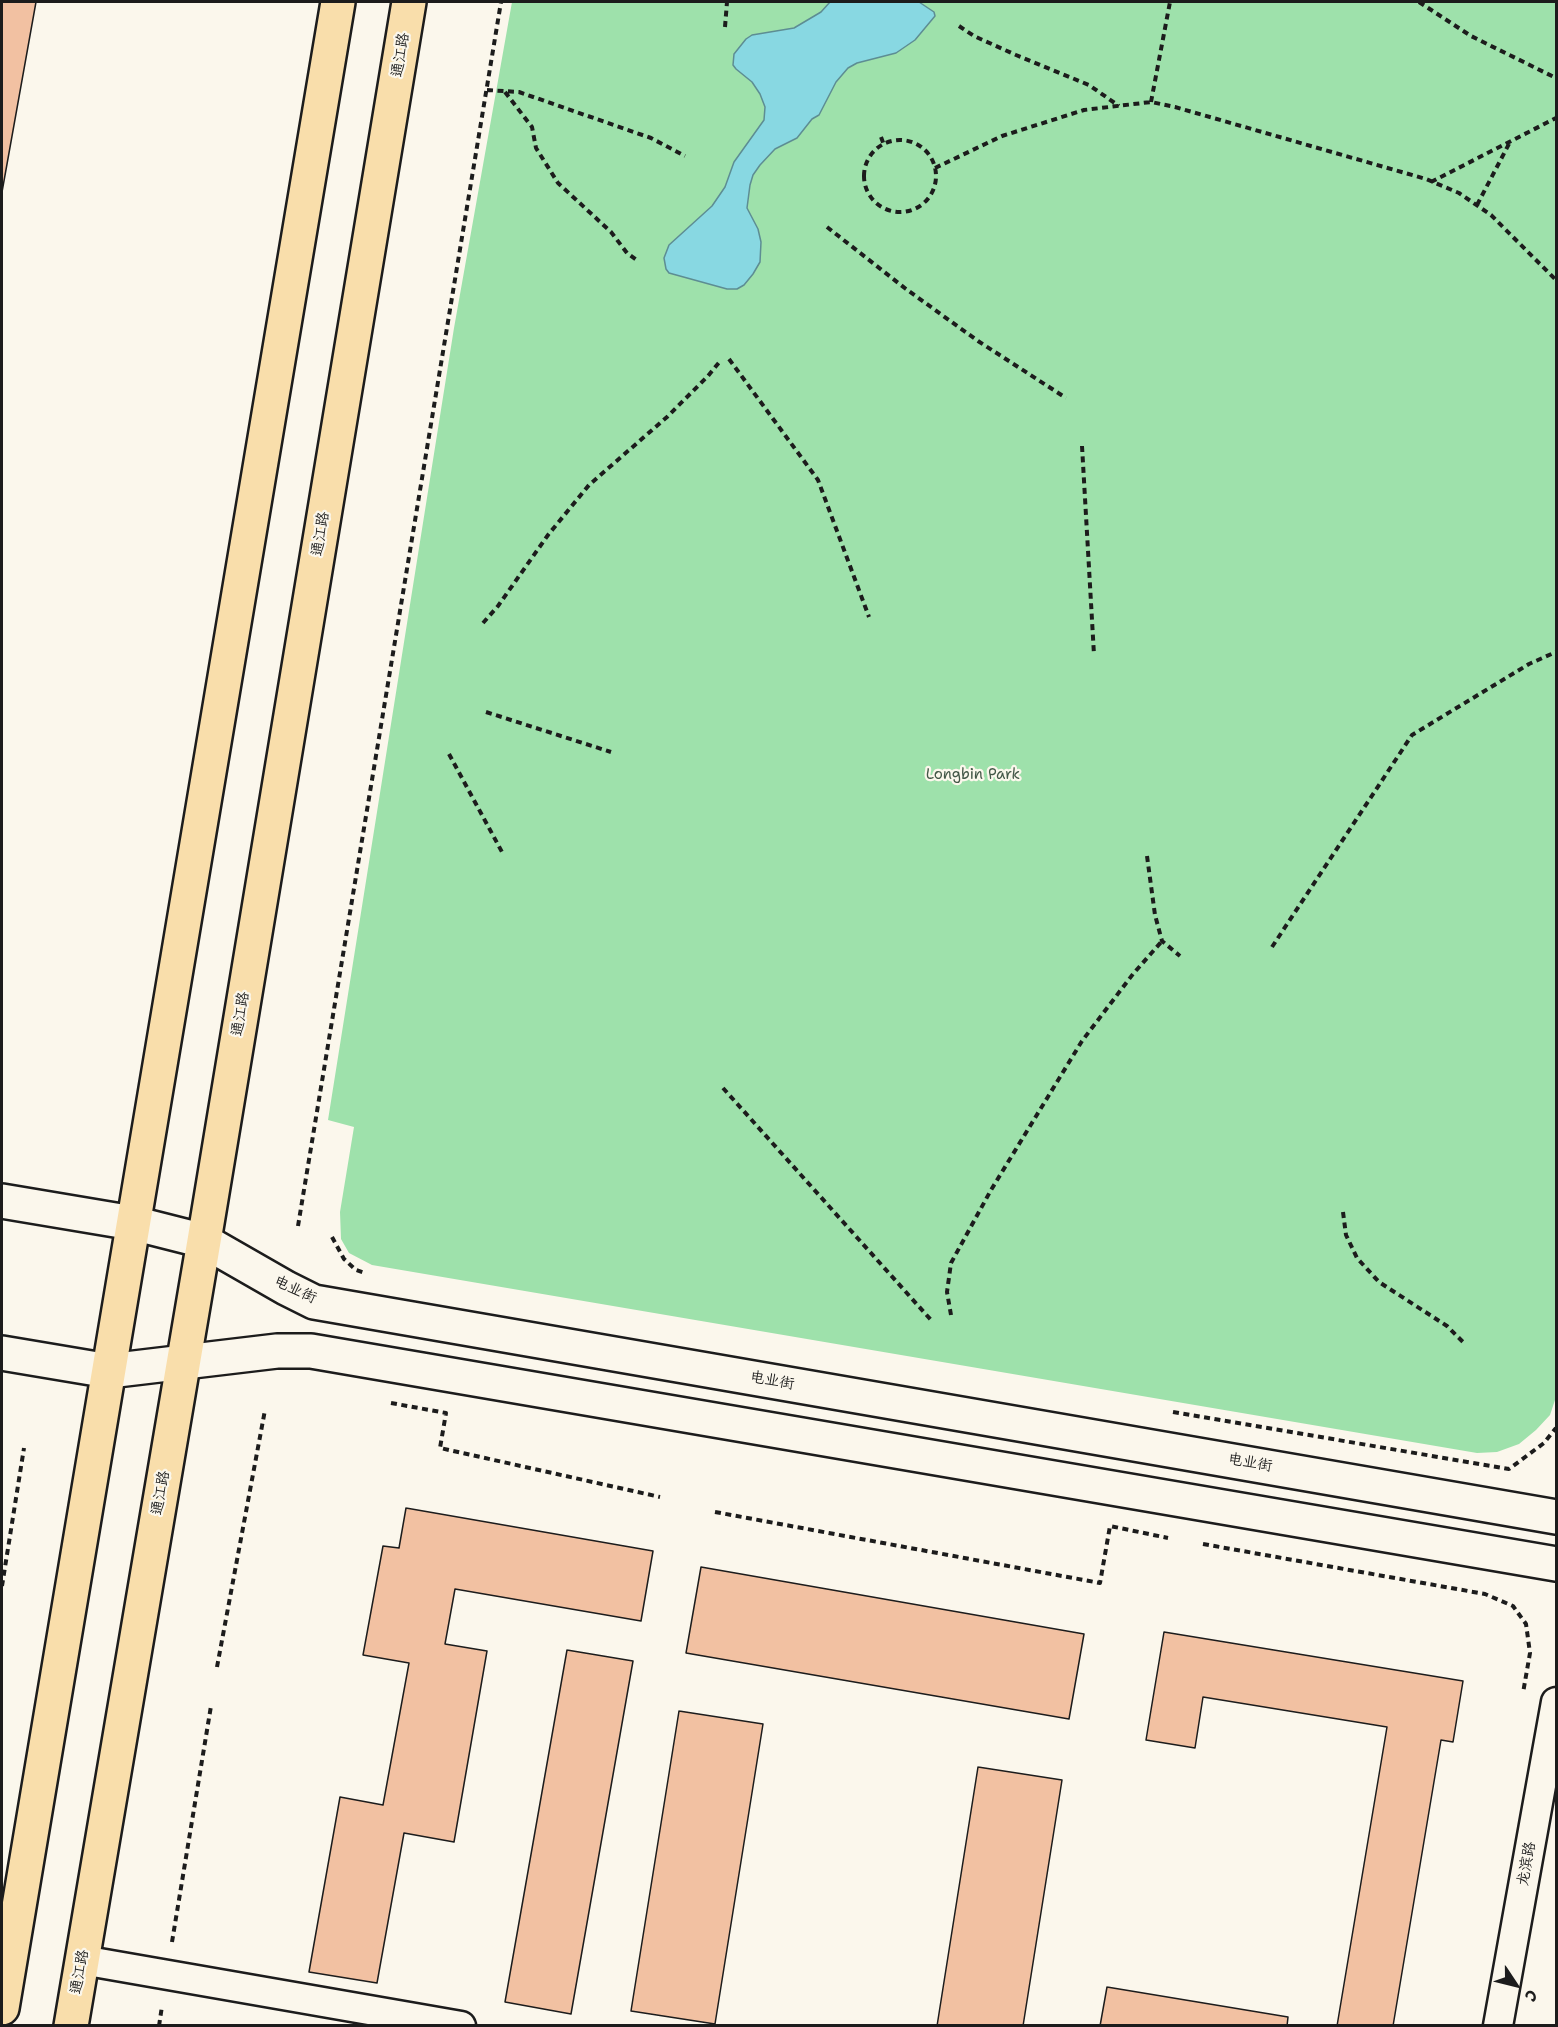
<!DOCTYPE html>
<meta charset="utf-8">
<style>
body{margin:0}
#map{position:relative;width:1558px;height:2027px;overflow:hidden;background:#fbf7ec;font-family:"Shantell Sans",sans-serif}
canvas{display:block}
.frame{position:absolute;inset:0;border:3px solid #1c1c1c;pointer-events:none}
.north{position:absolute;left:1486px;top:1955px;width:60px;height:60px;-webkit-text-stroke:4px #fbf7ec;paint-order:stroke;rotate:125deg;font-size:16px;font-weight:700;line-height:24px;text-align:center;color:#1c1c1c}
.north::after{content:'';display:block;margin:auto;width:21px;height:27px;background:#1c1c1c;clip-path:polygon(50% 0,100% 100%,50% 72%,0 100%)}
</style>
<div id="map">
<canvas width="1558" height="2027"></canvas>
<div class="frame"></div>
<div class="north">С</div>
</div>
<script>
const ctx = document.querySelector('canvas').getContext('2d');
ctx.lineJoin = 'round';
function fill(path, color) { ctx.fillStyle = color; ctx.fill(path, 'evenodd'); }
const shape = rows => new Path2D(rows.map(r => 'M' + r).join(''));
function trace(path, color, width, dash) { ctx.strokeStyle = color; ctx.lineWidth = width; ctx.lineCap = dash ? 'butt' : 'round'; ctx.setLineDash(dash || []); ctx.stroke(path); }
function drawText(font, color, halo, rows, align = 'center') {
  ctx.font = font + ' "Shantell Sans","LXGW WenKai TC",sans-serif'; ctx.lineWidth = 4.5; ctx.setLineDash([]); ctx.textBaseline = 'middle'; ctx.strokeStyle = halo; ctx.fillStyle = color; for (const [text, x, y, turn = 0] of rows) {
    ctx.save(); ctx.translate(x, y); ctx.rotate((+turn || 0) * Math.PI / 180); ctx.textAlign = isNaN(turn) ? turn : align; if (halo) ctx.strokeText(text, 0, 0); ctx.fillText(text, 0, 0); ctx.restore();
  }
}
fill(shape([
 [512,2,1556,2,1556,1397,1550,1415,1536,1430,1519,1444,1497,1452,1477,1453,372,1265,349,1253,341,1239,340,1212,354,1127,328,1120,454,328]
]), '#9ee1ab');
const water = shape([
 [830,2,919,2,934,12,935,16,915,40,896,53,857,63,848,68,836,82,819,115,812,119,797,138,775,149,760,165,753,175,750,185,747,208,758,229,761,242,760,262,753,274,744,285,737,289,727,289,669,273,666,269,664,258,669,245,712,206,725,187,734,162,764,120,765,107,760,94,752,82,736,69,733,65,734,54,746,39,752,35,794,28,821,12,830,2]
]);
fill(water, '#88d8e2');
trace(water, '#5d8d93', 1.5);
const building = shape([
 [2,2,36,2,2,192,2,2],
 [406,1508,653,1551,641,1621,455,1589,445,1644,487,1651,454,1842,404,1833,377,1983,309,1972,340,1797,383,1805,409,1663,363,1655,383,1546,399,1548,406,1508],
 [701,1567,1084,1634,1069,1719,686,1653,701,1567],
 [1164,1632,1463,1681,1453,1742,1441,1740,1393,2026,1337,2026,1387,1727,1203,1697,1195,1748,1146,1740,1164,1632],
 [567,1650,633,1661,571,2014,505,2002,567,1650],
 [679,1711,763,1724,715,2024,631,2011,679,1711],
 [978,1767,1062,1780,1023,2026,937,2026,978,1767],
 [1107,1987,1288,2017,1287,2026,1100,2026,1107,1987]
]);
fill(building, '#f2c1a2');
trace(building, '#1c1c1c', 1.5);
const street = shape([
 [82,1960,461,2026],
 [1498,2026,1556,1702]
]);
const secondary = shape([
 [2,1201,133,1223,204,1241,286,1288,314,1302,1556,1517],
 [2,1353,109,1371,277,1351,311,1351,1556,1564]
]);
const primary = shape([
 [2,2008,338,2],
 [71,2026,204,1241,409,2]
]);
trace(street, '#1c1c1c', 33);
trace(secondary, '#1c1c1c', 38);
trace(primary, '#1c1c1c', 38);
trace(shape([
 [1419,2,1471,36,1556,78],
 [959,26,974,36,1016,55,1089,85,1119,106],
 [725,27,727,2],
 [487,90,519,92,651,138,685,156],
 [505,92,532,127,536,148,558,183,611,232,627,253,638,261],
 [1151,102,1170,2],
 [881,137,884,145],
 '864 176a36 36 0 1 1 72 0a36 36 0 1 1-72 0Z',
 [935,168,1002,136,1084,110,1151,102,1175,107,1426,179,1459,193,1491,215,1556,280],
 [1431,182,1556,118],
 [1477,205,1510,142],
 [827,227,906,289,978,341,1066,398],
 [729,359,818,480,869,617],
 [1082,446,1094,655],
 [483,623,498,606,548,535,589,485,667,417,708,376,721,360],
 [486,712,611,752],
 [449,754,502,852],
 [1147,856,1155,915,1162,941,1180,956],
 [1272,947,1412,735,1529,664,1556,652],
 [723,1088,931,1320],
 [1343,1212,1346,1235,1357,1258,1379,1282,1447,1326,1463,1342],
 [298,1226,501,2],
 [332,1237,344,1259,356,1270,365,1273],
 [951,1315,947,1292,951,1263,991,1190,1082,1041,1133,974,1162,941],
 [391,1403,446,1413,440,1448,660,1497],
 [1173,1412,1509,1469,1544,1443,1556,1428],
 [715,1512,1100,1583,1110,1526,1168,1538],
 [1203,1544,1485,1594,1513,1606,1526,1624,1530,1653,1523,1693],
 [2,1586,24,1448],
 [217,1667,265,1410],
 [172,1942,211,1706],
 [159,2026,162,2006]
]), '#1c1c1c', 4, [6, 4.5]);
trace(street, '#fbf7ec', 28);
trace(secondary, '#fbf7ec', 33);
trace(primary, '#f9deab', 33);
drawText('15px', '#1c1c1c', '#fbf7ec', [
 ["通江路",401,55,-81],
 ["通江路",321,534,-81],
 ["通江路",241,1014,-81],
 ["电业街",295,1290,25],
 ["电业街",772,1381,10],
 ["电业街",1250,1463,10],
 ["通江路",161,1493,-80],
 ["龙滨路",1527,1864,-80],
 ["通江路",80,1972,-80]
]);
drawText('15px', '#435747', '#fbf7ec', [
 ["Longbin Park",973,775]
]);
</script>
